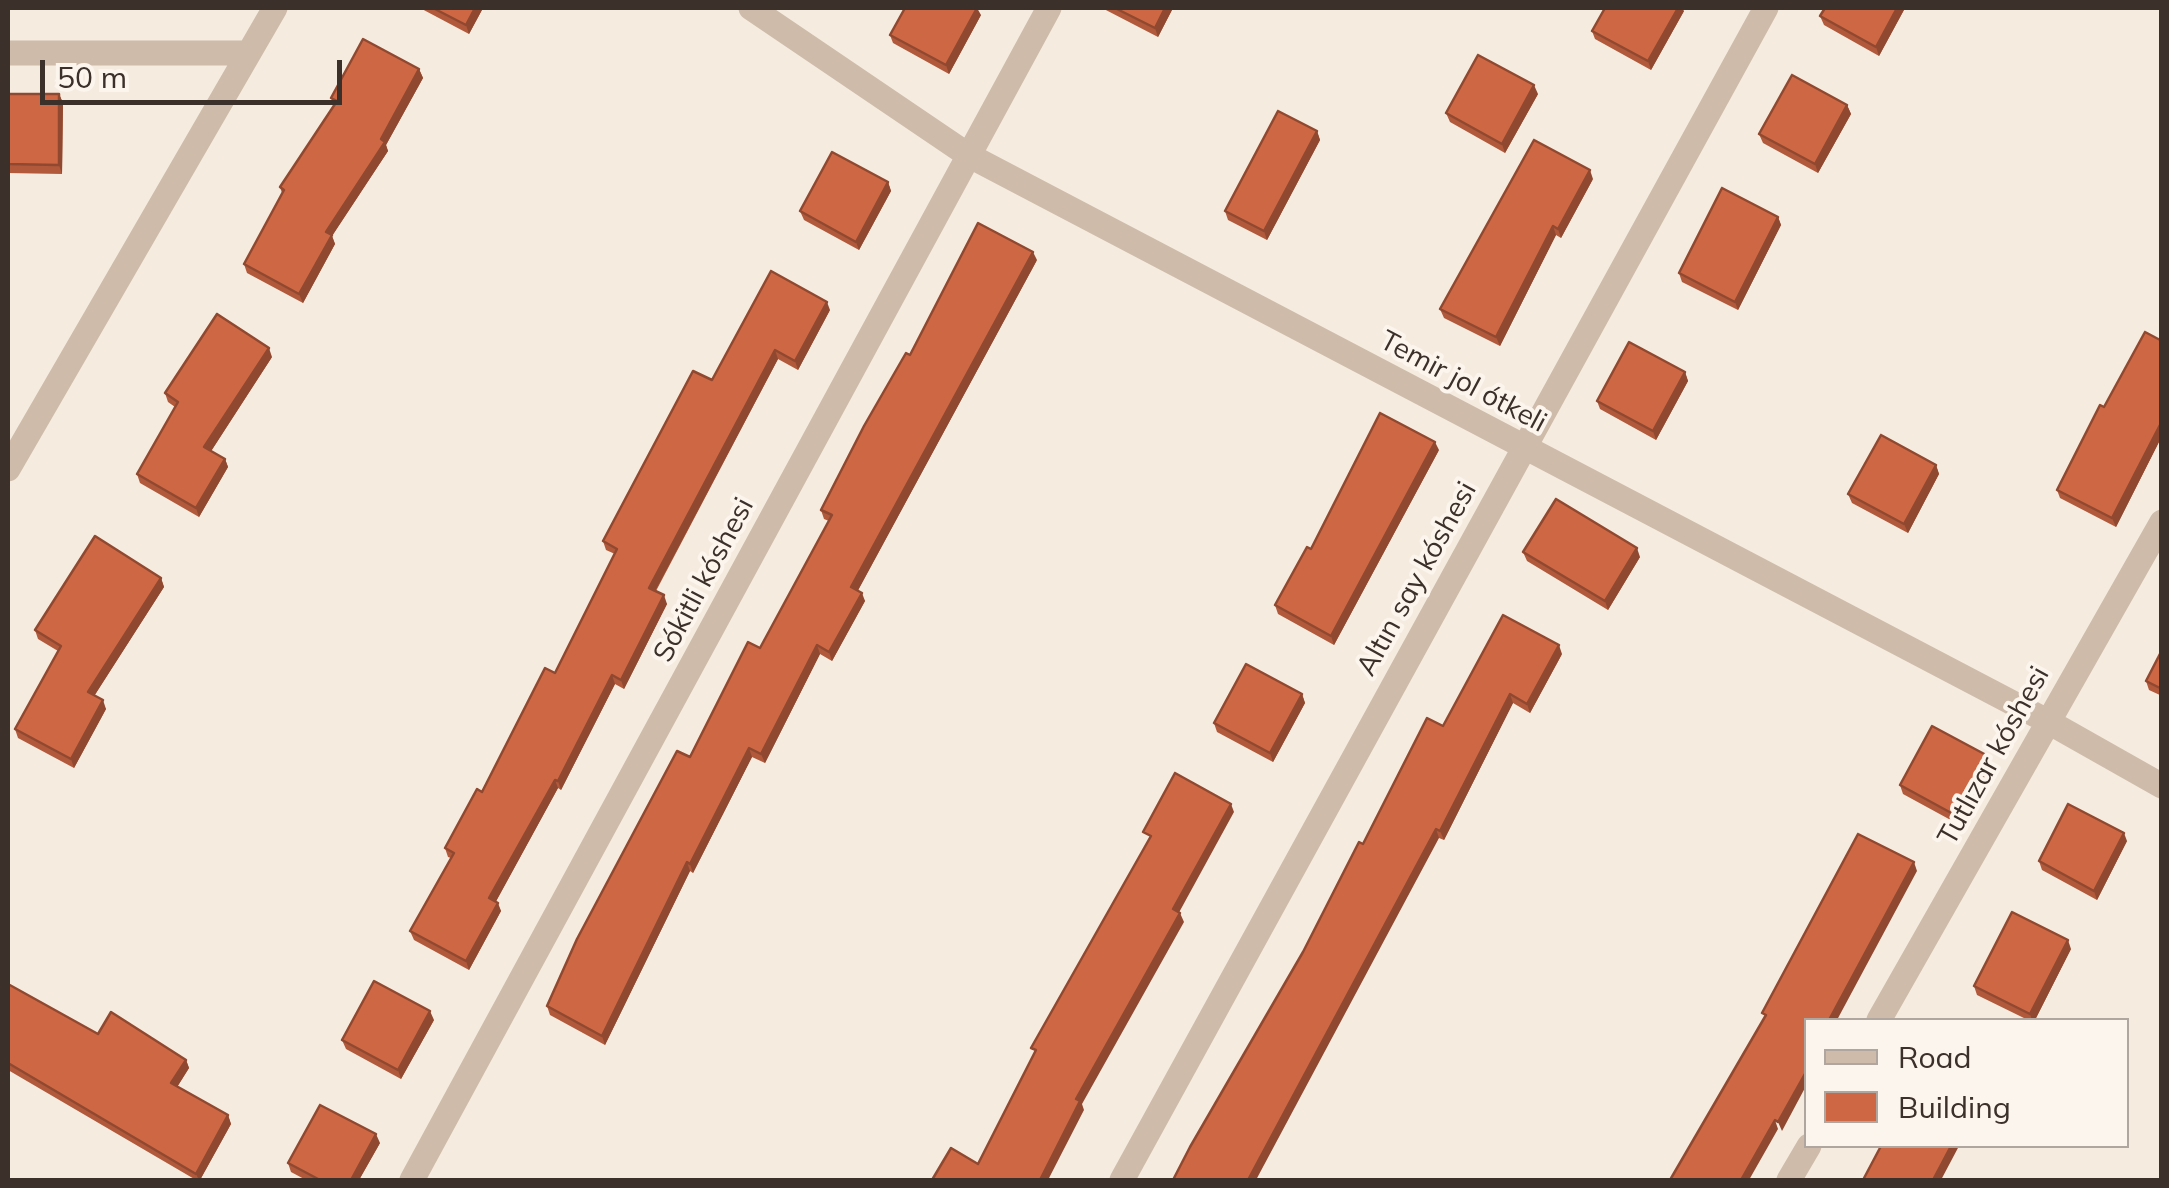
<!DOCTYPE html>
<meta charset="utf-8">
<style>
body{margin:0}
#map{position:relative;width:2169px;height:1188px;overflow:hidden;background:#f5ebdf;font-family:Mulish,sans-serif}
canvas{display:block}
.frame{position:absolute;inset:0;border:10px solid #3b302a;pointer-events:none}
.legend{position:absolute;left:1804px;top:1018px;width:325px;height:130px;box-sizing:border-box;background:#fbf5ed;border:2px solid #aea69f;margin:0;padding:12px 18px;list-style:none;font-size:30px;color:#3b302a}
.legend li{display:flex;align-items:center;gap:20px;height:50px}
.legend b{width:50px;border:2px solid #aea69f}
.scale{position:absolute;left:40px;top:60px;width:302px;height:45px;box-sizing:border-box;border:5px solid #3b302a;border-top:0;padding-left:12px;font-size:30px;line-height:35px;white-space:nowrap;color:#3b302a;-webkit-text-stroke:8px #fbf5ed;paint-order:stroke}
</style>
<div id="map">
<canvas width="2169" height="1188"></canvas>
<div class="frame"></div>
<ul class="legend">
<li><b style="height:12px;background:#cebbaa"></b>Road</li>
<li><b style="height:28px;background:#ce6844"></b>Building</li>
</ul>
<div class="scale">50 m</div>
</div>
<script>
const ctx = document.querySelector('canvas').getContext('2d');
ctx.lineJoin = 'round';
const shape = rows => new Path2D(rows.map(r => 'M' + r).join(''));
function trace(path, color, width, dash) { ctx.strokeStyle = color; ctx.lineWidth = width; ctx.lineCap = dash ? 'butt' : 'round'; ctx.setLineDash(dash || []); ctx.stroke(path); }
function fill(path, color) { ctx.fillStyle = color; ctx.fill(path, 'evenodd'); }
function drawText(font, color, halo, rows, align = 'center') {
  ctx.font = font + ' Mulish,sans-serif'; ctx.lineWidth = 8; ctx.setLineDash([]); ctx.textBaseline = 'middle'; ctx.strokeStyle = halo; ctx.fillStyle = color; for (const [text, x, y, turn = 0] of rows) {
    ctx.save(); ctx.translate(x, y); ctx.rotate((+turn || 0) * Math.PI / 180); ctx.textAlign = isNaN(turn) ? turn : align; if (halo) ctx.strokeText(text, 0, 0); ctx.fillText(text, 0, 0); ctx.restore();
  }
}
trace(shape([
 [751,8,968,155,2047,721,2162,786],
 [8,53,248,53],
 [8,469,275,8],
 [1879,1020,2162,522],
 [412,1180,1049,8],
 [1122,1180,1766,8],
 [1789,1180,1809,1146]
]), '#cebbaa', 25);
fill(shape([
 [420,8,483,8,469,34],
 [1102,8,1173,8,1158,37],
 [1905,8,1879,56,1824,25,1820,16],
 [1684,11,1651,70,1595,39,1592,31],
 [981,15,949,74,893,43,890,35],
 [419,69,423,78,386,145,388,151,332,236,335,244,303,303,247,273,244,264,282,193,280,187,334,105,331,98],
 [8,94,59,94,63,103,62,174,8,173],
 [1538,94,1505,153,1450,122,1446,113],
 [1847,105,1851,114,1818,173,1763,143,1759,134],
 [1317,131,1320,140,1267,240,1228,220,1225,211],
 [1593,179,1561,238,1556,235,1500,346,1444,318,1440,309],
 [888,182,891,191,859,250,804,220,800,211],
 [1778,217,1781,225,1738,310,1682,282,1679,273],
 [1037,260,858,590,865,601,832,661,820,654,765,763,752,757,693,873,690,871,605,1045,550,1015,547,1006,690,757,760,648,829,521,824,519,821,510,910,355],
 [830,310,798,370,778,359,656,591,667,604,624,689,615,684,561,790,558,788,496,901,501,911,469,970,414,940,410,931,451,858,448,857,445,848,482,792,555,673,615,554,606,550,603,541,712,380],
 [2162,341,2162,436,2116,527,2060,498,2057,490,2104,407],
 [272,357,211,451,225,459,228,467,199,517,140,483,137,474,175,407,168,402,165,393],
 [1685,372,1688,381,1656,440,1600,409,1597,401],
 [1439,450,1334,645,1278,614,1275,605,1311,549],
 [1936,465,1939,474,1908,533,1852,503,1848,494],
 [1523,552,1640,557,1608,610,1527,561],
 [161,578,164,587,94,696,106,709,74,768,18,738,15,729,58,651,38,639,35,630],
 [2162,650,2162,696,2149,690,2146,681],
 [1562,654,1530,713,1513,703,1444,840,1439,838,1363,844,1443,726],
 [1302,694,1305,703,1273,762,1217,732,1214,723],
 [1988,756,1991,765,1958,824,1903,794,1900,785],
 [2127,841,2097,900,2042,870,2039,861],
 [2071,949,2035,1020,2028,1020,1977,995,1974,986],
 [8,984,98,1034,186,1060,189,1068,177,1087,228,1115,231,1124,200,1180,196,1180,8,1070],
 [434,1020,401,1079,346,1049,342,1040],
 [380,1143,359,1180,306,1180,291,1172,288,1163]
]), '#b1593a');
fill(shape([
 [475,8,483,8,469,34,466,25],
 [977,8,981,15,949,74,946,65],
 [1165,8,1173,8,1158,37,1155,28],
 [1678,8,1682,8,1684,11,1651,70,1648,61],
 [1897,8,1905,8,1879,56,1876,47],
 [419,69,423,78,386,145,388,151,332,236,335,244,303,303,299,294,326,232,381,139],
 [1534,85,1538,94,1505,153,1502,144],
 [59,94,63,103,62,174,59,165],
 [1847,105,1851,114,1818,173,1815,164],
 [1317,131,1320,140,1267,240,1264,231],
 [1590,170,1593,179,1561,238,1558,229],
 [888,182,891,191,859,250,856,242],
 [1778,217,1781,225,1738,310,1735,302],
 [1553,226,1556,235,1500,346,1496,337],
 [1033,252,1037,260,855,596,851,587],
 [827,302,830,310,798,370,795,361],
 [269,348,272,357,208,456,204,447],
 [775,350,778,359,652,597,649,588],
 [1685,372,1688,381,1656,440,1653,431],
 [2162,421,2162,436,2116,527,2112,518],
 [1435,442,1439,450,1334,645,1331,636],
 [225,459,228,467,199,517,196,508],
 [1936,465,1939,474,1908,533,1904,524],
 [1637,548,1640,557,1608,610,1605,601],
 [161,578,164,587,91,701,88,692],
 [862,593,865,601,832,661,829,652],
 [664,595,667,604,624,689,621,680],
 [817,645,820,654,765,763,761,754],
 [1559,645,1562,654,1530,713,1527,704],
 [612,675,615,684,561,790,558,781],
 [1302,694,1305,703,1273,762,1270,753],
 [1510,694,1513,703,1444,840,1440,831],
 [103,700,106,709,74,768,71,759],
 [749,748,752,757,693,873,690,864],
 [1988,756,1991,765,1958,824,1955,815],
 [555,780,558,788,493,907,489,898],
 [1231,804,1234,812,1176,918,1173,909],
 [1436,829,1439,838,1256,1180,1248,1180],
 [2124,833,2127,841,2097,900,2094,891],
 [687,862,690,871,605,1045,602,1036],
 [1914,862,1917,871,1837,1020,1829,1020],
 [498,903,501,911,469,970,466,961],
 [1180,913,1184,922,1082,1104,1084,1110,1048,1180,1040,1180,1076,1099],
 [2068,940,2071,949,2035,1020,2032,1020,2030,1014],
 [430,1011,434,1020,401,1079,398,1070],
 [186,1060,189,1068,174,1092,171,1083],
 [1806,1072,1806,1086,1782,1131,1778,1122],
 [228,1115,231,1124,200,1180,199,1180,196,1174],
 [1775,1120,1778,1129,1749,1180,1741,1180],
 [376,1134,380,1143,359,1180,351,1180],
 [1951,1146,1959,1146,1941,1180,1933,1180]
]), '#904930');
const building = shape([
 [433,8,475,8,466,25,433,8],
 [905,8,977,8,946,65,890,35,905,8],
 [1115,8,1165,8,1155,28,1115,8],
 [1605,8,1678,8,1648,61,1592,31,1605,8],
 [1825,8,1897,8,1876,47,1820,16,1825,8],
 [363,39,419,69,381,139,385,142,326,232,332,235,299,294,244,264,284,190,280,187,337,101,331,98,363,39],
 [1478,55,1534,85,1502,144,1446,113,1478,55],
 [1792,75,1847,105,1815,164,1759,134,1792,75],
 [8,94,59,94,59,165,8,164,8,94],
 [1278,111,1317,131,1264,231,1225,211,1278,111],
 [1534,140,1590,170,1558,229,1553,226,1496,337,1440,309,1534,140],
 [832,152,888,182,856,242,800,211,832,152],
 [1722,188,1778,217,1735,302,1679,273,1722,188],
 [978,223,1033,252,851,587,862,593,829,652,817,645,761,754,749,748,690,864,687,862,602,1036,547,1006,577,939,677,751,690,757,748,642,760,648,832,515,821,510,864,426,906,353,910,355,978,223],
 [771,271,827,302,795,361,775,350,649,588,664,595,621,680,612,675,558,781,555,780,489,898,498,903,466,961,410,931,454,853,445,848,477,789,482,792,545,668,555,673,617,549,603,541,693,371,712,380,771,271],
 [217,314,269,348,204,447,225,459,196,508,137,474,178,402,165,393,217,314],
 [2145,332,2162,341,2162,421,2112,518,2057,490,2100,405,2104,407,2145,332],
 [1629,342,1685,372,1653,431,1597,401,1629,342],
 [1380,413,1435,442,1331,636,1275,605,1307,547,1311,549,1380,413],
 [1881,435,1936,465,1904,524,1848,494,1881,435],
 [1556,499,1637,548,1605,601,1523,552,1556,499],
 [95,536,161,578,88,692,103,700,71,759,15,729,61,646,35,630,95,536],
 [1503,615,1559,645,1527,704,1510,694,1440,831,1436,829,1248,1180,1173,1180,1190,1147,1303,952,1359,842,1363,844,1427,718,1443,726,1503,615],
 [2162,650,2162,689,2146,681,2162,650],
 [1246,664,1302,694,1270,753,1214,723,1246,664],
 [1932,726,1988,756,1955,815,1900,785,1932,726],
 [1175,773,1231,804,1173,909,1180,913,1076,1099,1080,1101,1040,1180,932,1180,951,1148,978,1164,1036,1050,1031,1048,1151,836,1143,832,1175,773],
 [2068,804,2124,833,2094,891,2039,861,2068,804],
 [1858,834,1914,862,1829,1020,1806,1020,1806,1072,1778,1122,1775,1120,1741,1180,1670,1180,1766,1015,1762,1013,1858,834],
 [2012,912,2068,940,2030,1014,1974,986,2012,912],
 [374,981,430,1011,398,1070,342,1040,374,981],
 [8,984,98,1034,111,1012,186,1060,171,1083,228,1115,196,1174,8,1063,8,984],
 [320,1105,376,1134,351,1180,320,1180,288,1163,320,1105],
 [1881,1146,1951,1146,1933,1180,1863,1180,1881,1146]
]);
fill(building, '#ce6844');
trace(building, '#904930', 2.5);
drawText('28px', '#3b302a', '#fbf5ed', [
 ["Temir jol ótkeli",1463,382,28],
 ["Altın say kóshesi",1417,579,-61],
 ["Sókitli kóshesi",704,580,-62],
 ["Tutlızar kóshesi",1994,756,-61]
]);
</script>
